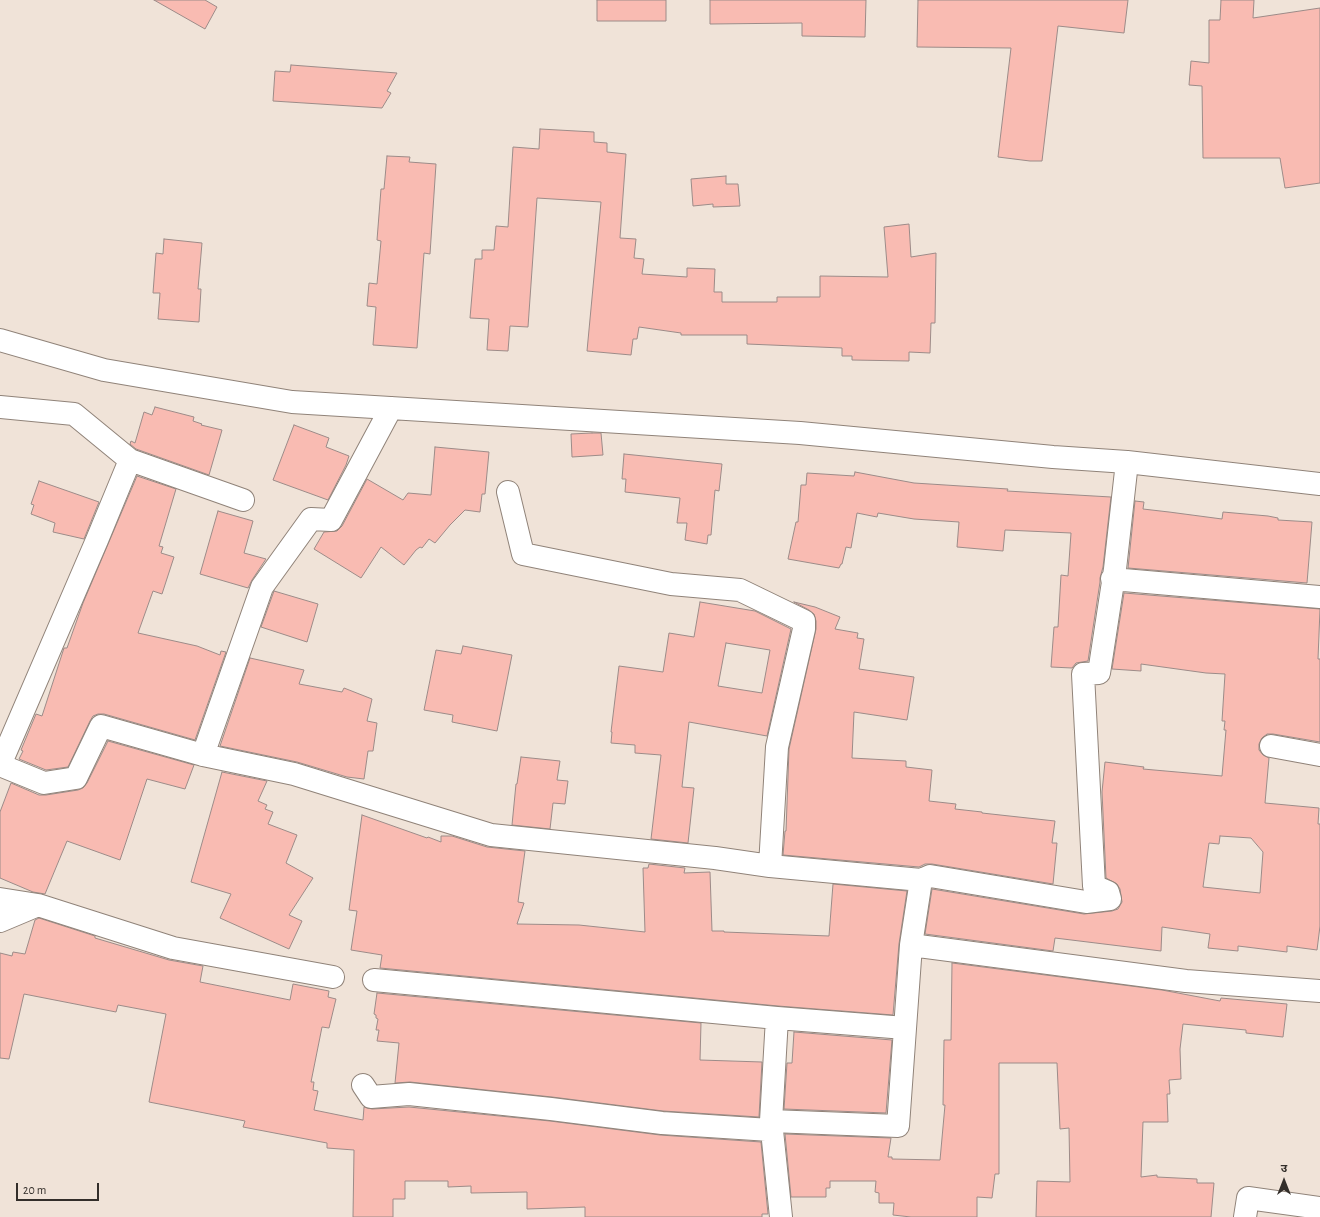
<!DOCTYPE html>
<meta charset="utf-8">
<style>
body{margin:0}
#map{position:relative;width:1320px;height:1217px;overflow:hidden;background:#f0e3d8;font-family:"Alegreya Sans","Noto Sans Devanagari",sans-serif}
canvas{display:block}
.north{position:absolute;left:1264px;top:1161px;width:40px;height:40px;-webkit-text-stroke:3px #f0e3d8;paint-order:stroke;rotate:0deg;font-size:11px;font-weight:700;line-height:16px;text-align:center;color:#332e2a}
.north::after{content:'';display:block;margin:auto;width:14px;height:18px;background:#332e2a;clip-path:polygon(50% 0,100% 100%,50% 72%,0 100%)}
.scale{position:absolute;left:16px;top:1183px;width:83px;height:18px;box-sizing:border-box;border:2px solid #332e2a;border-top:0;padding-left:5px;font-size:12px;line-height:14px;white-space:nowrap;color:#332e2a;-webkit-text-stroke:3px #f0e3d8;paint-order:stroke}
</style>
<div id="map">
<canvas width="1320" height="1217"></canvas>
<div class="north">उ</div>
<div class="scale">20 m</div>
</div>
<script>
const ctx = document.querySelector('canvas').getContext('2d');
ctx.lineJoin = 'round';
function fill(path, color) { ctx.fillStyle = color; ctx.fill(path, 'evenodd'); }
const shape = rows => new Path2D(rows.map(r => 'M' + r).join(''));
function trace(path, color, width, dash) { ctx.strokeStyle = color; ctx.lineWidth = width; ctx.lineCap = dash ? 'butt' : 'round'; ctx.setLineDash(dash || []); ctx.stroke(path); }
const building = shape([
 [154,0,205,0,217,7,205,29,154,0],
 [597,0,666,0,666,21,597,21,597,0],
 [710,0,866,0,865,37,802,36,802,23,710,24,710,0],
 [918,0,1128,0,1124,33,1058,26,1042,161,1030,161,998,157,1011,48,917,47,918,0],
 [1221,0,1254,0,1253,18,1320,8,1320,183,1285,188,1280,158,1203,158,1202,86,1189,85,1191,61,1209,63,1209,20,1220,20,1221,0],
 [291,65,397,73,387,91,391,93,382,108,273,101,275,71,290,72,291,65],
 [540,129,594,132,594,142,607,143,607,152,626,154,620,238,636,239,634,258,644,259,642,274,687,277,687,268,715,269,714,292,722,292,722,302,777,302,777,297,820,297,820,276,888,277,884,227,909,224,911,257,936,253,935,323,931,323,930,353,909,352,909,361,852,360,852,356,842,356,842,348,747,344,747,335,681,335,681,333,639,327,637,339,633,339,631,355,587,351,601,202,537,198,528,327,510,326,508,351,487,350,489,319,470,318,475,259,482,259,482,250,494,250,496,226,508,227,513,147,539,149,540,129],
 [387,156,410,157,409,162,436,164,430,254,424,253,417,348,373,345,376,307,367,306,369,283,377,284,381,241,377,240,381,189,384,189,387,156],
 [726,176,726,184,738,184,740,206,713,207,713,204,693,206,691,179,726,176],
 [164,239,202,243,198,289,201,289,199,322,158,319,160,293,153,293,156,253,163,254,164,239],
 [155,407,194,417,193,421,202,424,201,425,222,430,209,475,136,449,130,444,131,441,135,443,144,412,152,415,155,407],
 [294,425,329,438,326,447,349,456,346,465,328,500,273,480,294,425],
 [592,433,601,433,603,455,572,457,571,434,592,433],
 [435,447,489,452,485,494,482,494,480,512,465,510,450,525,435,543,429,539,422,548,420,547,416,550,404,565,381,547,361,578,314,549,324,532,337,531,342,526,367,479,403,500,408,493,431,495,435,447],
 [624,454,722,464,719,491,715,490,711,535,708,535,707,544,685,540,687,523,677,523,680,498,625,492,626,479,622,479,624,454],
 [855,472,914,483,1008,489,1007,491,1111,497,1103,567,1100,578,1100,582,1088,661,1076,663,1072,668,1051,667,1054,627,1058,627,1061,575,1068,576,1071,533,1005,530,1003,551,957,547,959,522,914,519,878,513,877,517,857,513,851,548,846,547,842,564,841,564,839,568,788,559,796,522,798,522,801,485,806,485,807,473,854,476,855,472],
 [137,476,176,489,159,546,163,547,161,553,174,557,162,594,153,591,138,633,197,646,220,655,221,651,226,652,195,740,104,714,98,714,93,716,90,721,68,767,46,770,19,759,23,751,21,750,36,714,42,716,64,648,67,648,83,603,137,476],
 [39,481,99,502,84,539,53,532,55,523,31,514,34,505,31,504,39,481],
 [1135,501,1144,502,1143,509,1169,512,1222,519,1223,512,1268,516,1278,518,1278,520,1312,522,1307,583,1128,568,1135,501],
 [218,511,253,521,244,553,266,559,252,580,248,588,200,574,218,511],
 [274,591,318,604,307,642,261,627,274,591],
 [1124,593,1320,609,1318,659,1320,659,1320,742,1273,734,1267,734,1262,738,1259,744,1259,750,1263,755,1269,758,1265,803,1319,808,1318,824,1320,824,1320,926,1317,950,1287,946,1287,952,1238,946,1238,951,1208,948,1210,934,1162,927,1161,951,1055,938,1053,951,925,934,932,889,1084,914,1112,911,1118,909,1122,902,1120,889,1117,884,1106,878,1102,792,1105,762,1144,767,1143,769,1222,776,1226,730,1224,730,1225,721,1222,721,1225,674,1206,673,1141,664,1141,671,1112,669,1124,593],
 [1220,836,1251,838,1263,852,1260,893,1203,887,1209,843,1219,844,1220,836],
 [700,602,755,611,791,629,767,736,689,722,682,787,694,788,688,843,651,839,661,755,635,753,635,745,611,743,612,732,611,732,619,666,663,672,669,633,694,637,700,602],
 [726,643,770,650,762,693,718,686,726,643],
 [794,602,815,607,840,617,835,629,858,633,857,638,864,639,859,669,914,677,907,720,854,712,852,758,906,761,906,767,932,770,929,801,956,804,955,809,982,812,982,813,1055,821,1052,843,1057,843,1053,884,932,864,925,864,919,867,783,855,785,831,786,831,789,749,816,629,816,621,814,614,809,610,794,602],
 [463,646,512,655,497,731,452,722,453,715,424,710,436,650,461,654,463,646],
 [250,658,304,670,299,684,342,692,344,688,372,699,367,721,377,723,373,751,368,751,364,779,347,777,297,762,220,746,250,658],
 [108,741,194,765,185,789,147,779,120,860,67,841,45,894,33,892,0,878,0,812,11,783,39,795,46,795,78,790,83,788,87,783,108,741],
 [521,757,560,761,557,780,568,781,565,804,553,803,550,829,512,825,516,784,517,784,521,757],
 [222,772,267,781,258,801,267,805,265,809,273,812,268,824,297,835,286,863,313,878,289,915,302,921,289,949,220,918,231,894,191,882,222,772],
 [362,815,427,838,428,837,441,842,441,836,452,836,487,847,525,851,518,902,524,903,517,924,579,925,645,932,643,868,648,868,649,864,685,868,684,873,710,872,712,931,724,931,724,932,829,936,833,884,907,891,899,944,893,1015,778,1006,380,968,382,955,351,950,357,911,349,910,362,815],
 [39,918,95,936,95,938,169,960,203,966,200,982,290,1000,293,984,329,991,328,997,336,999,329,1028,322,1027,311,1082,314,1082,313,1090,318,1091,314,1110,363,1120,364,1107,372,1109,409,1107,550,1121,660,1135,761,1142,768,1214,762,1214,762,1217,585,1217,585,1207,527,1209,527,1192,471,1193,471,1186,448,1187,448,1181,405,1181,405,1199,393,1199,393,1217,353,1217,354,1150,327,1148,327,1143,243,1127,245,1121,149,1102,166,1014,118,1005,116,1012,24,994,9,1059,0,1058,0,953,12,956,13,952,25,954,35,920,39,918],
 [952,963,1162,990,1220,1001,1221,998,1287,1004,1283,1037,1246,1033,1246,1030,1183,1024,1180,1049,1181,1079,1169,1080,1170,1094,1167,1094,1168,1122,1143,1122,1141,1177,1157,1175,1157,1177,1197,1179,1197,1183,1214,1183,1211,1217,1036,1217,1037,1181,1070,1182,1069,1128,1060,1129,1057,1063,999,1063,999,1174,995,1174,992,1198,977,1197,977,1217,911,1217,893,1215,894,1203,879,1203,879,1193,875,1192,876,1181,830,1181,830,1188,826,1188,826,1197,791,1197,785,1134,891,1138,888,1157,892,1157,892,1159,940,1160,945,1105,943,1105,944,1040,951,1040,952,963],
 [377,993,701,1023,700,1060,762,1062,759,1117,663,1111,552,1097,410,1082,395,1083,399,1043,377,1041,379,1030,376,1030,378,1019,376,1018,376,1015,374,1014,377,993],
 [794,1032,892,1040,886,1113,784,1109,787,1063,792,1063,794,1032]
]);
fill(building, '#f9bbb2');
trace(building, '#9c8b88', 1);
const minor = shape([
 [0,340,104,370,292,402,800,433,1053,457,1127,462],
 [0,407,74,414,130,460,97,540,0,765],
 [130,460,243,500],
 [508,492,523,554,671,584,740,590,804,621,804,629,777,747,770,866],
 [1112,579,1320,597],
 [1271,746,1320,755],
 [203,755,262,587,311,519,331,520,391,408],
 [0,765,44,783,76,778,101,726,203,755,294,774,491,835,715,858,770,866,921,880,930,876,1086,902,1110,899,1108,892,1094,886,1083,674,1099,673,1115,569,1127,462,1320,484],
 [0,899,38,905,173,948,333,977],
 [0,921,38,905],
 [911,945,1186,981,1320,991],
 [374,980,777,1018,905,1028],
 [777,1018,771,1121,781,1217],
 [363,1085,371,1097,409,1094,551,1109,662,1123,770,1130,771,1121,898,1126,911,945,921,880],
 [1245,1217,1248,1198,1320,1208]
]);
trace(minor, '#908379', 24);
trace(minor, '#fff', 22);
</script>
